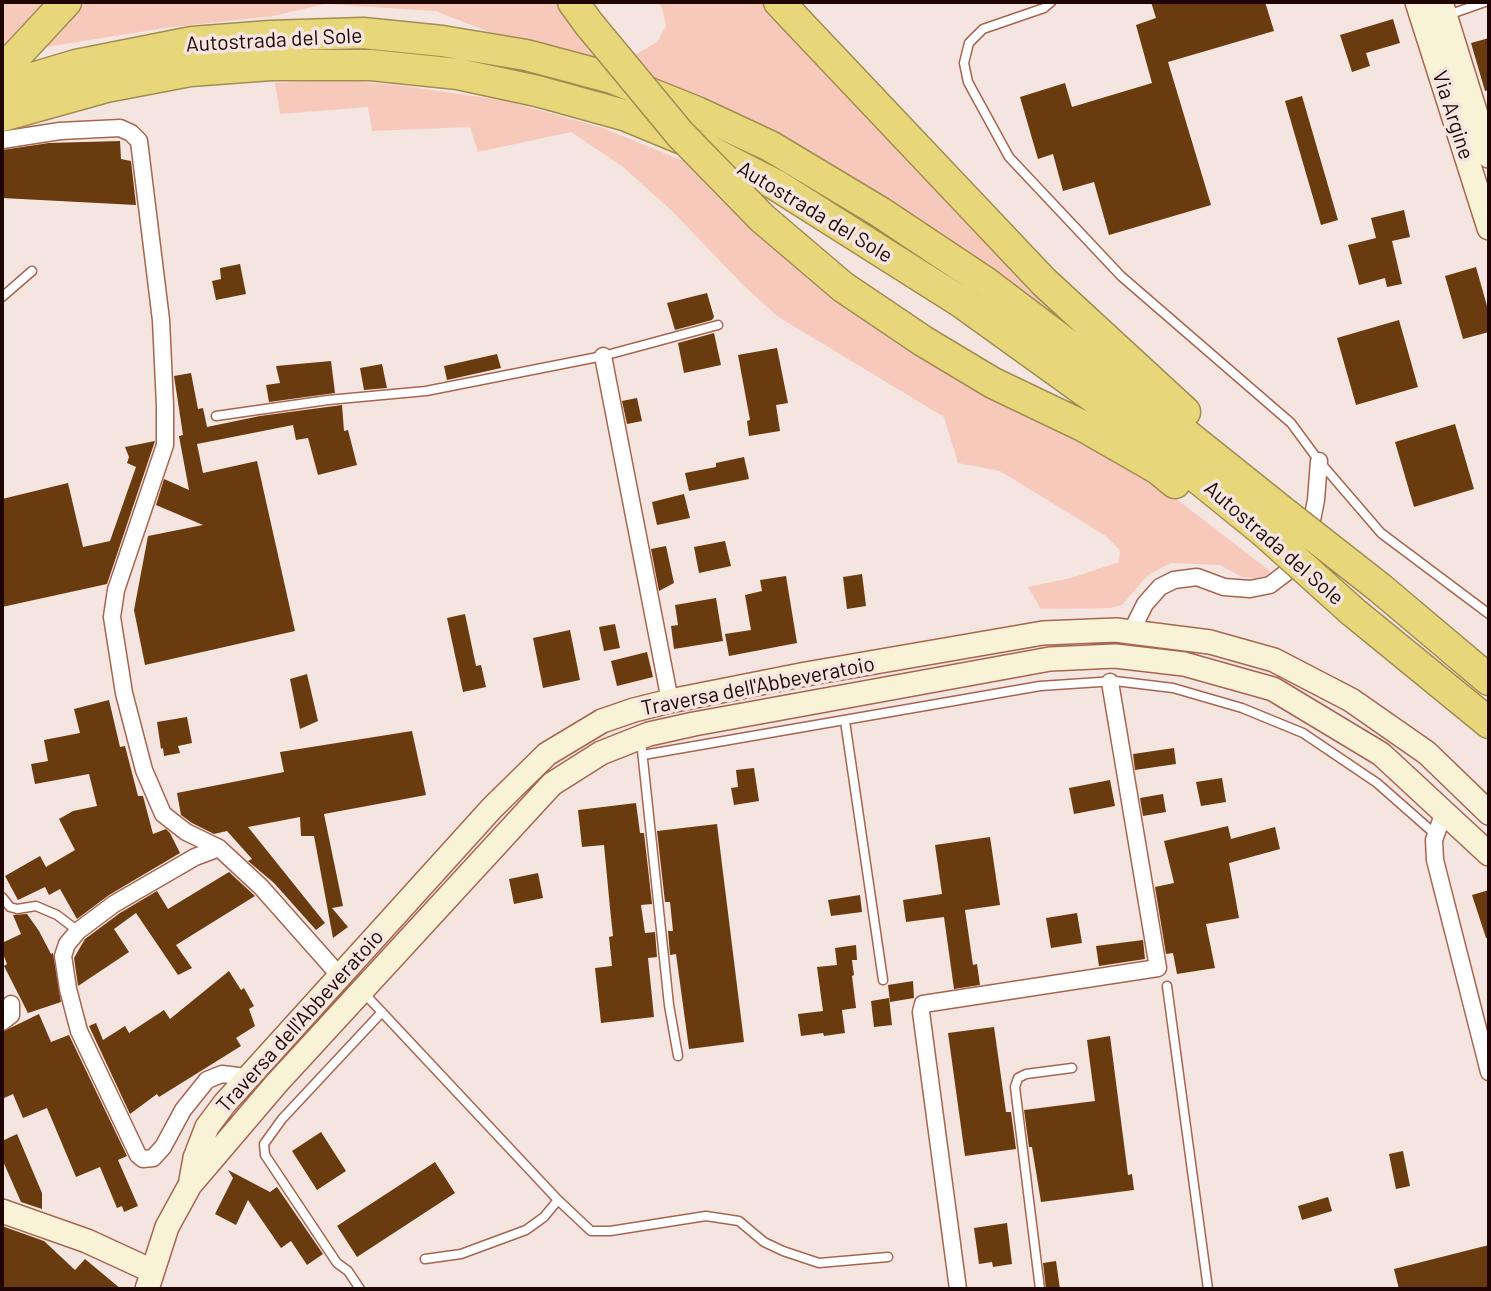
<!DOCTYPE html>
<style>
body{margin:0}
#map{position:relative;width:1491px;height:1291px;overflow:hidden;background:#f4e5e0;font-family:Barlow,sans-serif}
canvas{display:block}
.frame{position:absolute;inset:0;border:4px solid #1f0602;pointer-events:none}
</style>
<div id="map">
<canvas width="1491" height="1291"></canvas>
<div class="frame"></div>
</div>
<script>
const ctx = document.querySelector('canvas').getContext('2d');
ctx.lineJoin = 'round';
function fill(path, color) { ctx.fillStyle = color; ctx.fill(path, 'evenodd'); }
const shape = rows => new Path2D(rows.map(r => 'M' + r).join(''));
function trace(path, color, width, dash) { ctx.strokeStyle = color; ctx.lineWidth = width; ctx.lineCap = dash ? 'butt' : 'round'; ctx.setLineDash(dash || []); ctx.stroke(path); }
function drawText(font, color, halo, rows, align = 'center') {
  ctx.font = font + ' Barlow,sans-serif'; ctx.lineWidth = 7; ctx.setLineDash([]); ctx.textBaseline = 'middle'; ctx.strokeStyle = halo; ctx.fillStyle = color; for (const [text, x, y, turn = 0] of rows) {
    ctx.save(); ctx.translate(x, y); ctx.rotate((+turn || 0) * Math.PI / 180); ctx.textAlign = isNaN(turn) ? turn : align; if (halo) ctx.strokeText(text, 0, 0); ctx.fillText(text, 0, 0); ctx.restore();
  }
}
fill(shape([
 [2,2,52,2,2,57],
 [85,2,560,2,603,61,500,36,435,11,325,4,273,16,165,28,46,47],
 [658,2,761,2,1033,283,1064,317,1061,319,953,244,838,169,723,108,655,78,635,55,657,42,666,26,662,8],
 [343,80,405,86,507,101,603,128,701,168,715,184,1162,488,1270,571,1267,575,1255,578,1242,577,1220,565,1171,563,1148,575,1122,605,1110,608,1041,609,1028,587,1071,578,1119,562,1120,550,1106,536,1000,471,958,463,944,417,777,316,743,285,672,211,622,166,571,132,478,152,470,127,372,131,368,107,280,114,275,83]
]), '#f7c9bb');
fill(shape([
 [1151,2,1265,2,1274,31,1168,62,1211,205,1109,235,1094,182,1063,191,1053,154,1038,159,1020,97,1065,83,1072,107,1152,83,1136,25,1156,18],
 [1393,19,1400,43,1366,53,1370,66,1352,72,1340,35],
 [1489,38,1489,90,1485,91,1471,43],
 [1302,96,1338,220,1321,225,1285,101],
 [120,141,121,159,131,161,136,205,2,198,2,150,49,143],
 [1404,210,1410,237,1392,241,1402,284,1387,287,1385,278,1359,285,1348,245,1376,238,1371,218],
 [240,264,246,294,216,300,212,281,221,279,220,268],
 [1476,267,1489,313,1489,332,1463,339,1445,276],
 [707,293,714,317,712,320,675,330,667,303],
 [1399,320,1418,387,1356,405,1337,338],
 [714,333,721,365,684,373,678,343],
 [777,348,788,403,776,405,780,431,749,436,747,421,750,420,738,355],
 [497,354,501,368,447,380,444,366],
 [331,361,335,393,269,402,266,385,280,383,276,366],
 [382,364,387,388,364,390,360,368],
 [191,373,198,409,203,408,207,427,260,416,342,405,344,431,348,430,357,465,318,475,308,438,296,440,293,425,197,444,203,473,257,461,295,631,145,665,134,610,148,536,203,525,156,505,164,479,189,490,179,436,183,435,174,376],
 [637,398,642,421,627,424,622,401],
 [1455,424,1474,489,1414,507,1395,442],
 [155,441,107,584,2,607,2,499,68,483,83,547,110,541,136,467,127,463,129,457,125,447],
 [744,457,749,479,689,491,685,473,716,467,716,463],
 [684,494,690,518,657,525,652,502],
 [725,541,731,566,699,573,694,547],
 [666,546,674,583,659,591,651,549],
 [862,574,866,606,847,609,843,577],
 [786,576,797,643,729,656,725,634,751,630,745,595,762,591,760,580],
 [716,598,723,641,674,649,671,626,678,625,675,605],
 [465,614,476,666,481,665,486,687,463,692,447,618],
 [615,624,620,648,604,651,599,627],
 [570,630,580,680,543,688,533,638],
 [647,652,653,677,617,686,611,661],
 [307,674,318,721,300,729,290,679],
 [109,700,120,747,125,746,138,796,143,796,153,834,166,829,170,833,180,853,109,895,77,919,60,889,49,895,45,887,18,900,5,876,40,856,46,867,75,850,59,819,73,811,97,806,89,774,35,784,31,764,48,761,44,740,80,733,74,709],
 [187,717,192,743,178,746,180,753,164,756,163,748,161,749,157,722],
 [412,731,426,795,324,814,343,906,332,908,348,927,333,938,314,836,301,836,300,817,248,827,325,923,316,930,274,883,248,861,252,859,227,831,214,834,192,823,181,815,177,793,284,772,280,752],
 [1174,748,1176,764,1135,770,1133,754],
 [754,768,759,801,734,805,731,788,738,787,736,770],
 [1222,778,1226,802,1201,806,1196,782],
 [1110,780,1115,806,1074,814,1069,788],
 [1163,794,1166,812,1143,816,1140,798],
 [636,803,640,833,644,833,652,904,641,905,645,933,655,932,657,957,648,958,654,1017,601,1023,595,968,612,966,609,937,613,936,610,908,604,845,582,847,578,810],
 [717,824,744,1042,689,1049,676,954,670,955,668,931,673,931,670,902,665,902,657,831],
 [1228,826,1231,839,1275,827,1280,849,1229,863,1239,918,1206,924,1215,968,1177,974,1173,953,1166,954,1155,887,1174,883,1164,841],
 [990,837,1000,905,965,910,973,965,977,964,980,985,954,989,944,917,906,922,903,900,942,894,935,845],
 [229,872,255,896,176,945,192,968,178,975,136,913,114,929,129,952,78,986,74,958,85,939,120,913,157,891,168,909],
 [538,873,543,898,514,904,509,879],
 [1489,890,1489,938,1486,938,1472,895],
 [860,895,862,912,831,916,828,900],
 [1077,913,1082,943,1051,948,1046,918],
 [27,914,39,931,51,954,53,953,61,1002,28,1013,4,966,7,964,2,951,2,943,21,934,13,915],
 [1143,940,1145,959,1099,966,1096,946],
 [856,945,857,960,852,960,854,975,852,976,856,1008,842,1010,845,1033,824,1036,823,1033,801,1036,798,1014,823,1011,817,967,837,965,835,948],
 [229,971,241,990,244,988,254,1006,249,1009,255,1026,236,1038,241,1046,159,1097,157,1094,130,1114,89,1026,96,1023,103,1040,125,1026,129,1033,164,1010,170,1019],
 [913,981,914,998,890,1002,888,985],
 [889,998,892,1025,874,1027,871,1001],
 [39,1014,51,1042,69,1035,127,1156,118,1160,138,1206,124,1212,122,1206,117,1208,100,1167,76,1177,47,1108,23,1118,13,1094,2,1099,2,1032],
 [994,1027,1006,1112,1011,1112,1016,1149,965,1156,948,1033],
 [1110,1036,1128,1175,1132,1174,1134,1190,1041,1202,1032,1147,1029,1147,1024,1110,1095,1101,1087,1040],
 [321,1132,346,1171,317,1190,292,1151],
 [17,1134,42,1193,42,1209,21,1202,2,1159,2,1141],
 [1403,1151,1410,1186,1396,1189,1389,1154],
 [435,1162,455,1193,357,1257,337,1226],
 [228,1170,270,1192,277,1187,323,1254,307,1265,291,1241,281,1248,248,1200,236,1225,215,1214,233,1178],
 [1328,1197,1332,1211,1302,1220,1298,1206],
 [1007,1223,1012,1264,993,1267,992,1262,979,1264,974,1228],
 [2,1226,44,1241,75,1270,85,1259,121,1289,2,1289],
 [1489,1245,1489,1289,1399,1289,1394,1269],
 [1056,1261,1060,1289,1046,1289,1043,1263]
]), '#6a3b0f');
const lane = shape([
 [1051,2,1044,8,983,29,969,43,964,63,968,82,1009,157,1121,276,1291,423,1319,461,1381,533,1489,614],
 [1448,15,1485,2],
 [2,297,32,271],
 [216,416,328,400,426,391,603,356,718,325],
 [845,721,883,980],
 [642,750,669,1005,678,1056],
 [643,755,1040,686,1115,681,1173,688,1242,708,1303,733,1377,783,1435,834],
 [2,897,10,907,17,909,36,906,57,915,78,931],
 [1167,986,1208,1289],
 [363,992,558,1200,591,1231,610,1231,706,1216,739,1221,764,1242,783,1251,819,1263,888,1257],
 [425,1259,461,1254,526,1230,544,1217,558,1200],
 [360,1289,348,1271,337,1263,265,1155,264,1144,282,1119,382,1012],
 [1040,1289,1015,1087,1018,1078,1026,1074,1072,1068]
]);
const street = shape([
 [2,140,60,131,120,128,131,133,139,141,161,320,165,406,165,445,116,590,112,617,124,693,144,770,163,814,186,832,219,848,261,887,339,975],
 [603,356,670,701],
 [1309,535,1316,500,1319,461],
 [1131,632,1145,604,1160,587,1174,580,1197,577,1224,587,1250,589,1270,585,1287,572,1298,558],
 [1444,812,1434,840,1435,860,1489,1072],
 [219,848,195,857,114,904,78,931,67,944,63,956,68,989,79,1031,138,1155,143,1159,153,1158,163,1147,183,1110,207,1080,222,1074,246,1077],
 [2,1022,11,1015,11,1004],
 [958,1289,921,1012,923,1004,1158,968,1110,682]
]);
const secondary = shape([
 [1417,2,1489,228],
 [1441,2,1489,156],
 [191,1180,195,1158,207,1127,225,1103,492,808,547,754,602,721,634,710,670,701,806,674,1043,633,1116,630,1131,632,1210,642,1274,660,1351,700,1427,753,1489,813],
 [2,1211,87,1241,152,1271],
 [147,1289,167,1227,190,1185,276,1084,552,784,601,753,649,734,694,724,1050,659,1115,656,1184,664,1273,689,1381,754,1489,854]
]);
const highway = shape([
 [573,2,589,24],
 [779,2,1044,282,1185,412],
 [2,71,66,2],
 [2,87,76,65,192,42,270,36,363,33,442,41,526,55,612,78,697,112,770,146,880,212,985,282,1178,428,1278,508],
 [2,116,106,87,190,71,271,65,371,65,458,74,537,91,624,115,704,148,776,185,961,302,1132,425,1263,531],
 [762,218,843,287,923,341,993,383,1083,426,1158,469,1175,483],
 [1380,588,1489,680],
 [1352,611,1489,723]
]);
trace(lane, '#a7654f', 11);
trace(street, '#a7654f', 19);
trace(secondary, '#a7654f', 26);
trace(highway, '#a28d51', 33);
trace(lane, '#fff', 8);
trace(street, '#fff', 16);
trace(secondary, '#f8f3d7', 23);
trace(highway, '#e8d67b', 30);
const highwayBridge = shape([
 [589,24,680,134,762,218],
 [1278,508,1380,588],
 [1263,531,1352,611]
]);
trace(highwayBridge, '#a28d51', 33, []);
trace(highwayBridge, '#e8d67b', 30);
drawText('21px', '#1f0602', '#f4e5e0', [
 ["Autostrada del Sole",274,40,-3],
 ["Via Argine",1453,115,72],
 ["Autostrada del Sole",815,212,31],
 ["Autostrada del Sole",1274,543,41],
 ["Traversa dell'Abbeveratoio",758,686,-11],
 ["Traversa dell'Abbeveratoio",300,1021,-48]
]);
</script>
